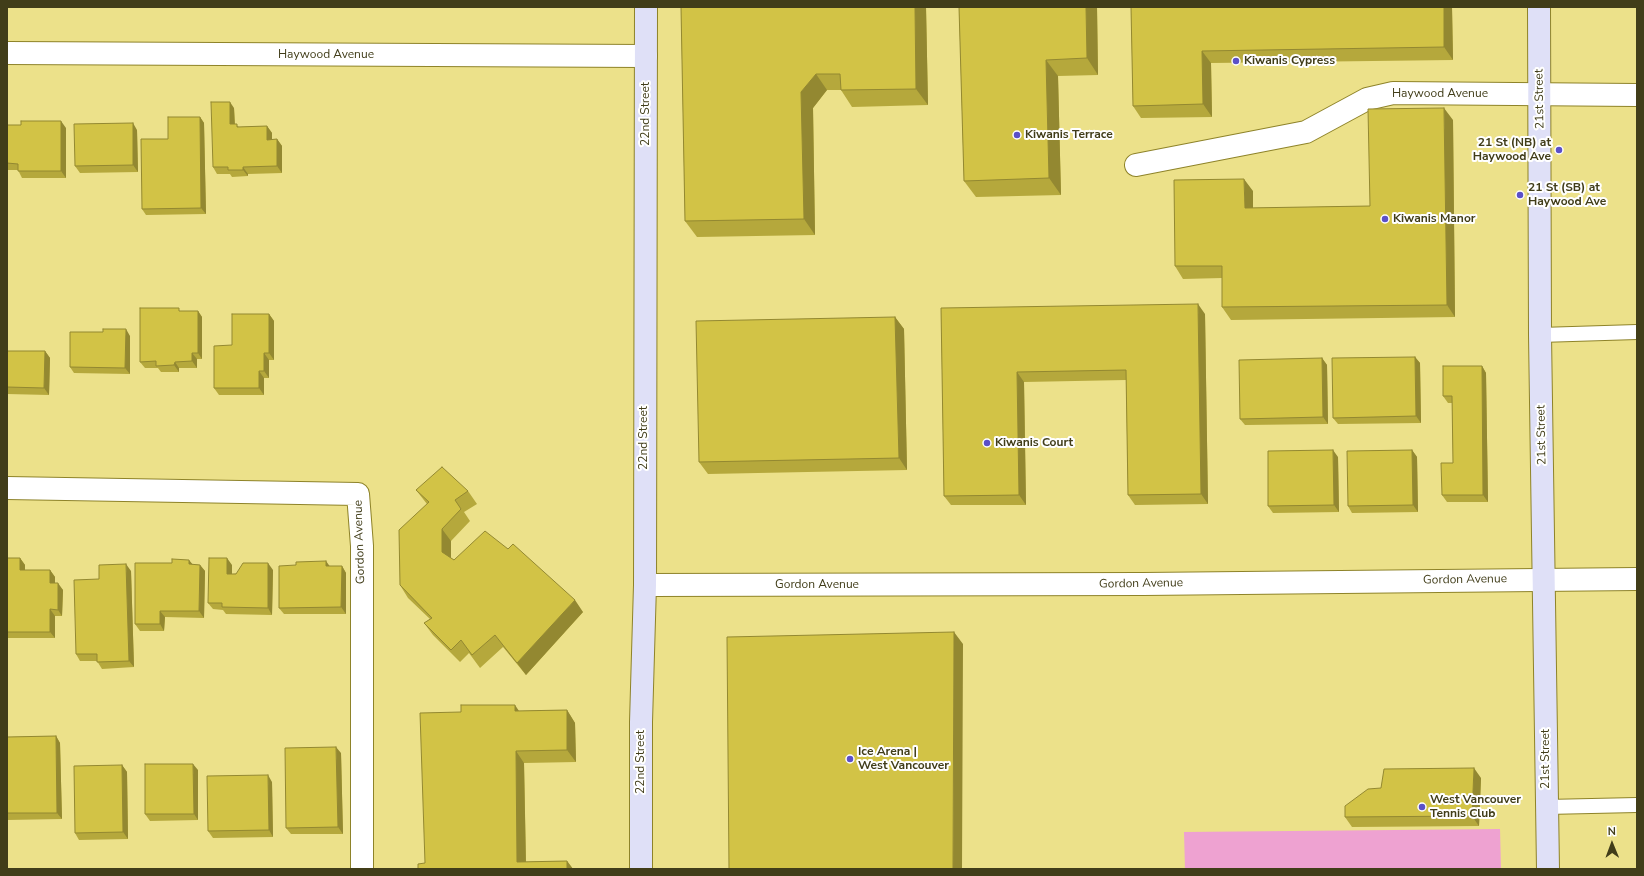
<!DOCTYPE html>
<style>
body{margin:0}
#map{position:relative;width:1644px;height:876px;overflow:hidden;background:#ece18a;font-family:"Nunito Sans",sans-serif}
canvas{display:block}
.frame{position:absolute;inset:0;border:8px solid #413d19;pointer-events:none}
.north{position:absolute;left:1592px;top:824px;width:40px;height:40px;-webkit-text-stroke:3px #fff;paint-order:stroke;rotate:359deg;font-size:11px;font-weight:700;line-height:16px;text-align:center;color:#413d19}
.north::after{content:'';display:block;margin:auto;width:14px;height:18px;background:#413d19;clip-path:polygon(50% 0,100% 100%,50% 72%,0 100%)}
</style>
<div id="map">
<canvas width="1644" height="876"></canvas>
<div class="frame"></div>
<div class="north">N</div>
</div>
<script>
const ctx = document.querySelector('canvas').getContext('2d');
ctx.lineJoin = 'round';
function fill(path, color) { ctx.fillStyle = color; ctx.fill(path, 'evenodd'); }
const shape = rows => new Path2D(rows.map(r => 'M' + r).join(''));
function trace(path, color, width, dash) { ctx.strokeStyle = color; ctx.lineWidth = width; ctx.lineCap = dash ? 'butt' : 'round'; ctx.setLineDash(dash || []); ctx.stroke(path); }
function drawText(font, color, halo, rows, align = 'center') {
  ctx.font = font + ' "Nunito Sans",sans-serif'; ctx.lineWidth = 4; ctx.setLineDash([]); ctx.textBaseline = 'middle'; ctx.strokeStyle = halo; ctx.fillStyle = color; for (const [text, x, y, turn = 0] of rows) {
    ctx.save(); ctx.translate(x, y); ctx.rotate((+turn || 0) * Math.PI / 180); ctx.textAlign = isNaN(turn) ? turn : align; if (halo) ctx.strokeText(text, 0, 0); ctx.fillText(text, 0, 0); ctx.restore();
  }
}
fill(shape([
 [1500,829,1501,869,1185,869,1184,832]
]), '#eea2d1');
const lane = shape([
 [1540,335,1637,332],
 [1546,807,1637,805]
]);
const street = shape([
 [7,53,646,56],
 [1136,165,1306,132,1367,99,1393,93,1637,95],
 [7,488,358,494,362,546,362,869],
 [645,585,1143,584,1637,579]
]);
const secondary = shape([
 [1539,7,1540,335,1548,869],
 [641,869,641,722,645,585,646,7]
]);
trace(lane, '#8e8329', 16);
trace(street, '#8e8329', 24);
trace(secondary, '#8e8329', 24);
trace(lane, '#fff', 14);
trace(street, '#fff', 22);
trace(secondary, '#dfe0f7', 22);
fill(shape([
 [681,7,926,7,928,105,852,107,841,90,827,90,813,108,815,235,697,237,685,221],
 [959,7,1097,7,1098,75,1058,76,1061,195,976,197,964,181],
 [1131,7,1452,7,1453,60,1211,63,1212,117,1141,118,1133,106],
 [234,108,235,124,239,127,267,126,272,133,272,140,277,139,282,146,282,173,248,174,248,176,232,177,230,174,217,174,213,167],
 [200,117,204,123,206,214,146,215,142,209,168,139],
 [1453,120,1455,317,1231,320,1222,307,1222,278,1183,279,1175,266,1253,191,1253,208,1370,206],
 [7,125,66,128,66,178,22,178,18,170,7,170],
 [137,130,138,172,80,173,75,166],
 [941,308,1205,314,1208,504,1135,505,1128,495,1126,380,1024,382,1026,505,951,505,944,496],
 [181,311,198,311,202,317,202,359,197,359,197,368,179,368,179,372,161,372,158,368,145,368,140,362],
 [269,314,274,321,274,360,269,360,269,378,264,378,264,395,219,395,214,388,232,345],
 [895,317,904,329,907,470,708,474,699,462],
 [103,332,130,336,130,374,74,373,70,367],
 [7,351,45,351,50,358,49,395,7,394],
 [1415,357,1420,363,1421,423,1338,424,1333,418],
 [1322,358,1327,365,1328,424,1245,425,1240,419],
 [1482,366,1486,373,1488,502,1447,502,1442,495,1453,463,1452,403,1448,403,1443,396],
 [1412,450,1417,457,1418,512,1352,513,1348,506],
 [1338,457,1339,512,1273,513,1268,506],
 [416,490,468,491,477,504,464,512,470,521,451,541,451,558,454,560,583,612,526,675,503,647,480,668,469,653,460,662,433,635,424,623,430,619,408,598,400,585,427,504],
 [7,558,20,558,25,565,25,570,50,570,55,577,55,583,63,590,62,616,55,616,55,638,7,638],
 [192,564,200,565,205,571,204,618,165,617,164,631,140,631,135,624],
 [232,565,232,574,273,570,272,615,226,614,223,610,213,609,208,603],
 [330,566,342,566,346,573,346,614,284,614,279,608],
 [131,571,134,667,102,669,97,661,80,661,76,654,99,579],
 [567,710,575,723,576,762,524,763,526,862,567,861,573,869,418,869,425,863,519,711],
 [56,736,60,743,62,819,7,820,7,737],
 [341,753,343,834,291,834,286,828],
 [122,765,127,772,128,839,79,840,75,833],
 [198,770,198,820,150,821,145,814],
 [1481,778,1479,826,1352,827,1345,817,1381,788],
 [272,782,273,837,213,838,208,831]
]), '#b5a83c');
fill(shape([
 [915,7,926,7,928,105,916,89],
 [1086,7,1097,7,1098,75,1087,58],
 [1444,7,1452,7,1453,60,1444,47],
 [1202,51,1211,63,1212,117,1203,104],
 [1046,60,1058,76,1061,195,1049,178],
 [816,74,827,90,813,108,815,235,804,219,801,92],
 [230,102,234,108,235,131,230,124],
 [1444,108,1453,120,1455,317,1447,305],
 [200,117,204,123,206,214,201,208],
 [61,121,66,128,66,178,61,171],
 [133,123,137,130,138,172,133,165],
 [267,126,272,133,272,146,267,140],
 [277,139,282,146,282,173,277,166],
 [243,167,248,174,248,176,243,170],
 [1244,179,1253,191,1253,220,1245,208],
 [1198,304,1205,314,1208,504,1201,494],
 [198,311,202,317,202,359,198,353],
 [269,314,274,321,274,360,269,353],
 [895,317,904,329,907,470,899,458],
 [126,329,130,336,130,374,125,368],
 [45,351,50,358,49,395,44,388],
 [192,353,197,359,197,368,192,361],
 [264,353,269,360,269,378,264,371],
 [1415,357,1420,363,1421,423,1416,416],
 [1322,358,1327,365,1328,424,1323,417],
 [175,362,179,368,179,372,174,365],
 [1482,366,1486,373,1488,502,1483,495],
 [259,371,264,378,264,395,259,388],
 [1017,372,1024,382,1026,505,1019,495],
 [1333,450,1338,457,1339,512,1334,505],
 [1412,450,1417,457,1418,512,1413,505],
 [442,529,451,541,451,564,442,552],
 [20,558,25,565,25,577,20,570],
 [227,558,232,565,232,580,227,574],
 [189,560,194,566,189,564],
 [326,561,331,568,326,566],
 [268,563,273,570,272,615,268,608],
 [126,564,131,571,134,667,129,661],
 [200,565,205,571,204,618,199,611],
 [342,566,346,573,346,614,341,607],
 [50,570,55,577,55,590,50,583],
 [58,583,63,590,62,616,58,610],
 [575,600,583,612,526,675,517,663],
 [50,609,55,616,55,638,50,632],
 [160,611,165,617,164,631,160,624],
 [954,632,963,644,962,869,953,869],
 [515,705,523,717,515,711],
 [567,710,575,723,576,762,567,750],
 [56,736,60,743,62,819,57,813],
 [336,747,341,753,343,834,338,827],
 [516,751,524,763,526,869,517,862],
 [193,764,198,770,198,820,194,814],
 [122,765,127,772,128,839,123,832],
 [1474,768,1481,778,1479,826,1472,816],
 [268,775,272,782,273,837,269,830],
 [567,861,573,869,567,869]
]), '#938831');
const building = shape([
 [681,7,915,7,916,89,841,90,840,74,816,74,801,92,804,219,685,221,681,7],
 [959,7,1086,7,1087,58,1046,60,1049,178,964,181,959,7],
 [1131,7,1444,7,1444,47,1202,51,1203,104,1133,106,1131,7],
 [211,102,230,102,230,124,237,124,237,127,267,126,267,140,277,139,277,166,243,167,243,170,228,170,228,167,213,167,211,102],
 [1444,108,1447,305,1222,307,1222,266,1175,266,1174,180,1244,179,1245,208,1370,206,1368,109,1444,108],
 [168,117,200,117,201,208,142,209,141,139,168,139,168,117],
 [21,121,61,121,61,171,18,171,18,164,7,163,7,125,21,125,21,121],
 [133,123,133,165,75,166,74,124,133,123],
 [1198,304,1201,494,1128,495,1126,370,1017,372,1019,495,944,496,941,308,1198,304],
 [140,308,179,308,179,311,198,311,198,353,192,353,192,361,175,362,174,365,156,366,156,361,140,362,140,308],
 [232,314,269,314,269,353,264,353,264,371,259,371,259,388,214,388,214,346,232,345,232,314],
 [895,317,899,458,699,462,696,321,895,317],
 [103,329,126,329,125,368,70,367,70,332,103,332,103,329],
 [7,351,45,351,44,388,7,387,7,351],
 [1415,357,1416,416,1333,418,1332,358,1415,357],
 [1322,358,1323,417,1240,419,1239,360,1322,358],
 [1443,366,1482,366,1483,495,1442,495,1441,463,1453,463,1452,396,1443,396,1443,366],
 [1333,450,1334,505,1268,506,1268,451,1333,450],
 [1412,450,1413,505,1348,506,1347,451,1412,450],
 [442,467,468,491,455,500,461,509,442,529,442,552,454,560,485,531,508,549,513,544,575,600,517,663,495,635,472,655,461,640,451,650,424,623,432,618,400,585,399,530,429,502,416,490,442,467],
 [7,558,20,558,20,570,50,570,50,583,58,583,58,610,50,609,50,632,7,632,7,558],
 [209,558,227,558,227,574,236,574,243,563,268,563,268,608,222,607,222,603,208,603,209,558],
 [172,559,189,560,189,564,200,565,199,611,160,611,160,624,135,624,135,563,172,563,172,559],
 [326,561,326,566,342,566,341,607,279,608,279,566,296,565,296,562,326,561],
 [126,564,129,661,97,662,97,654,76,654,74,580,99,579,99,565,126,564],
 [954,632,953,869,729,869,727,637,954,632],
 [461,705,515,705,515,711,567,710,567,750,516,751,517,862,567,861,567,869,418,869,418,864,425,863,420,713,461,712,461,705],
 [56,736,57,813,7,813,7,737,56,736],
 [336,747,338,827,286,828,285,748,336,747],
 [145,764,193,764,194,814,145,814,145,764],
 [122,765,123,832,75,833,74,766,122,765],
 [1474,768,1472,816,1345,817,1345,806,1368,789,1381,788,1384,769,1474,768],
 [268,775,269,830,208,831,207,776,268,775]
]);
fill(building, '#d2c346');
trace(building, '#938831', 1);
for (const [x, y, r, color] of [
 [1236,61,4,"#5b50c8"],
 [1017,135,4,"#5b50c8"],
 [1559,150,4,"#5b50c8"],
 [1520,195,4,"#5b50c8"],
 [1385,219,4,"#5b50c8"],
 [987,443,4,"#5b50c8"],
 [850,759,4,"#5b50c8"],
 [1422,807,4,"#5b50c8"]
]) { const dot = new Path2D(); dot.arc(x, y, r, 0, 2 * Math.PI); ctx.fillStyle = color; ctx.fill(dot); trace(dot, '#fff', 1.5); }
drawText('12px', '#413d19', '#fff', [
 ["Haywood Avenue",326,55],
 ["Haywood Avenue",1440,94],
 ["21st Street",1540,99,-91],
 ["22nd Street",646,114,-90],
 ["21st Street",1542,435,-91],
 ["22nd Street",644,438,-90],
 ["Gordon Avenue",360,542,-92],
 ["Gordon Avenue",1465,580,-1],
 ["Gordon Avenue",1141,584,-1],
 ["Gordon Avenue",817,585],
 ["21st Street",1546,759,-90],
 ["22nd Street",641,762,-90]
]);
drawText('bold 12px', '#413d19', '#fff', [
 ["Kiwanis Cypress",1244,61],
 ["Kiwanis Terrace",1025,135],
 ["21 St (NB) at",1551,143,"right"],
 ["Haywood Ave",1551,157,"right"],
 ["21 St (SB) at",1528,188],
 ["Haywood Ave",1528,202],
 ["Kiwanis Manor",1393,219],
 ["Kiwanis Court",995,443],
 ["Ice Arena |",858,752],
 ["West Vancouver",858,766],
 ["West Vancouver",1430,800],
 ["Tennis Club",1430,814]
], 'left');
</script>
